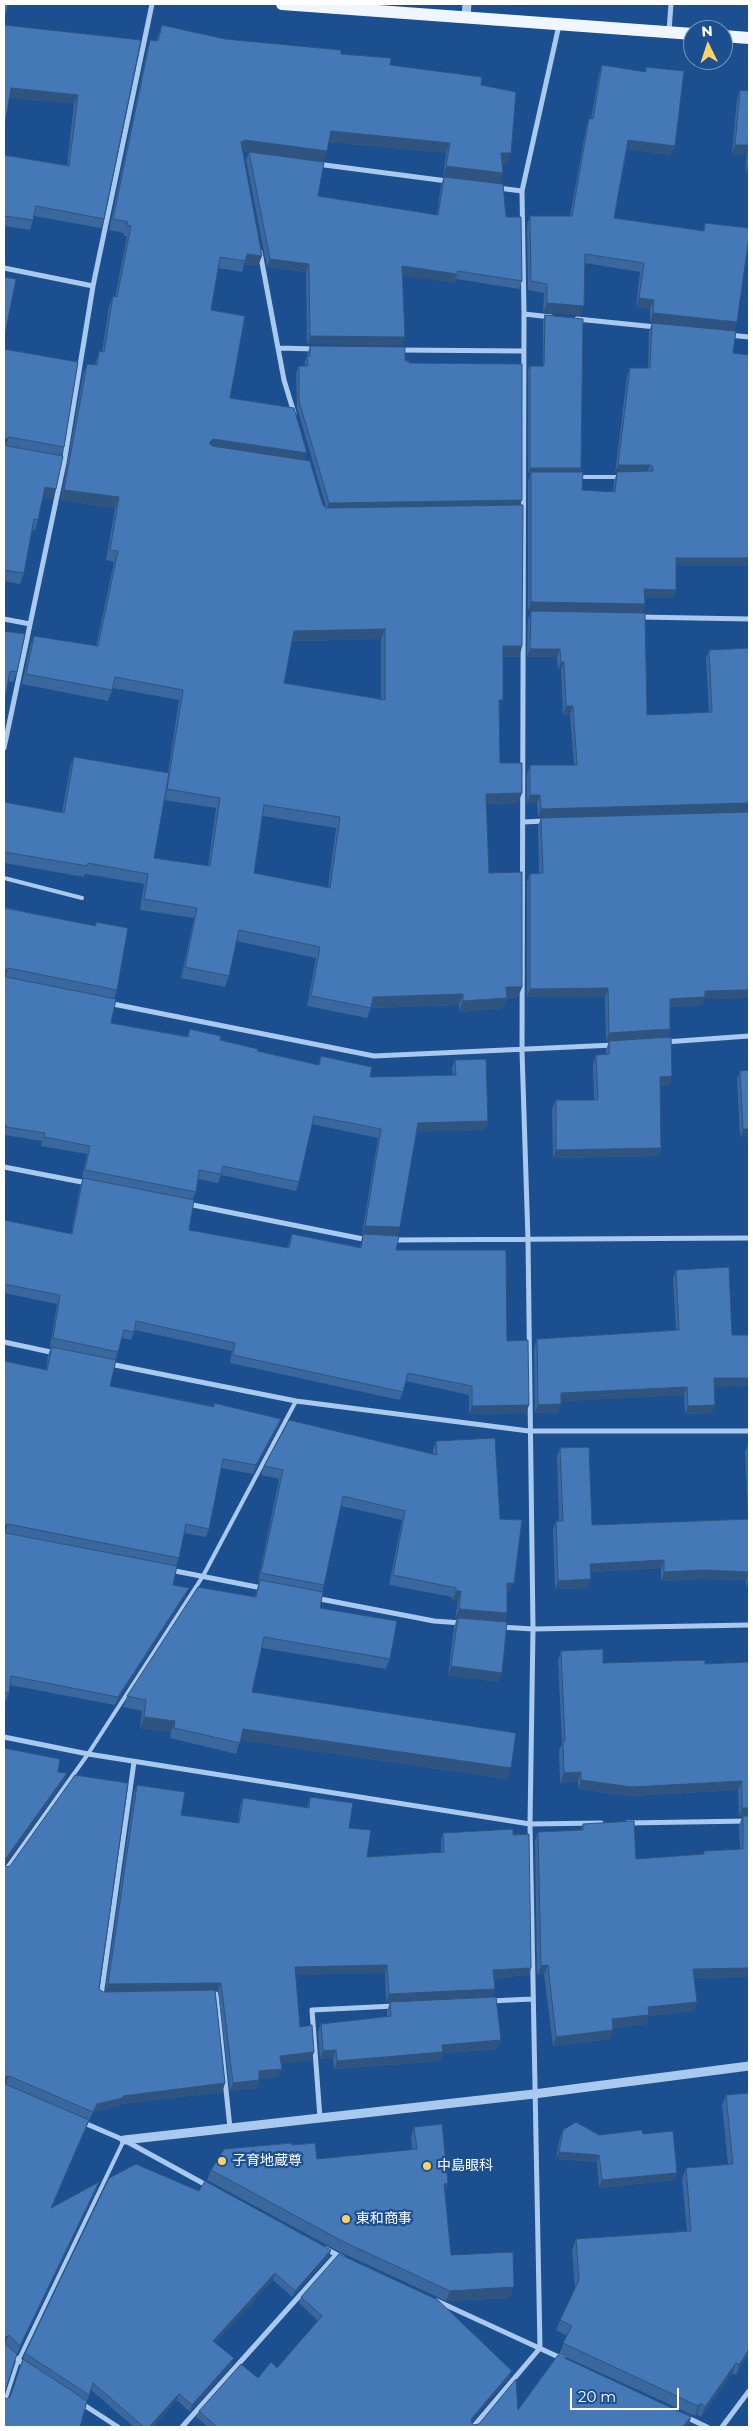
<!DOCTYPE html>
<meta charset="utf-8">
<style>
body{margin:0}
#map{position:relative;width:753px;height:2431px;overflow:hidden;background:#1b4f8f;font-family:Montserrat,sans-serif}
canvas{display:block}
.frame{position:absolute;inset:0;border:5px solid #fff;pointer-events:none}
.north{position:absolute;left:683px;top:20px;width:50px;height:50px;box-sizing:border-box;background:#1b4f8f;border:1px solid #7695bc;border-radius:50%;rotate:356deg;font-size:14px;font-weight:700;line-height:20px;text-align:center;color:#fff}
.north::after{content:'';display:block;margin:auto;width:18px;height:22px;background:#ffd166;clip-path:polygon(50% 0,100% 100%,50% 72%,0 100%)}
.scale{position:absolute;left:570px;top:2388px;width:109px;height:22px;box-sizing:border-box;border:2px solid #fff;border-top:0;padding-left:6px;font-size:15px;line-height:18px;white-space:nowrap;color:#fff;-webkit-text-stroke:4px #1b4f8f;paint-order:stroke}
</style>
<div id="map">
<canvas width="753" height="2431"></canvas>
<div class="frame"></div>
<div class="north">N</div>
<div class="scale">20 m</div>
</div>
<script>
const ctx = document.querySelector('canvas').getContext('2d');
ctx.lineJoin = 'round';
const shape = rows => new Path2D(rows.map(r => 'M' + r).join(''));
function trace(path, color, width, dash) { ctx.strokeStyle = color; ctx.lineWidth = width; ctx.lineCap = dash ? 'butt' : 'round'; ctx.setLineDash(dash || []); ctx.stroke(path); }
function fill(path, color) { ctx.fillStyle = color; ctx.fill(path, 'evenodd'); }
function drawText(font, color, halo, rows, align = 'center') {
  ctx.font = font + ' Montserrat,"Noto Sans JP",sans-serif'; ctx.lineWidth = 4.5; ctx.setLineDash([]); ctx.textBaseline = 'middle'; ctx.strokeStyle = halo; ctx.fillStyle = color; for (const [text, x, y, turn = 0] of rows) {
    ctx.save(); ctx.translate(x, y); ctx.rotate((+turn || 0) * Math.PI / 180); ctx.textAlign = isNaN(turn) ? turn : align; if (halo) ctx.strokeText(text, 0, 0); ctx.fillText(text, 0, 0); ctx.restore();
  }
}
trace(shape([
 [578,477,619,477],
 [4,878,82,898],
 [4,1872,88,1754,203,1576,296,1401],
 [4,2404,18,2361,124,2140]
]), '#a9c9ee', 4);
trace(shape([
 [669,31,671,4],
 [317,164,447,181],
 [498,188,522,191],
 [260,252,284,380,294,413],
 [4,268,93,286],
 [524,314,551,317],
 [577,319,656,327],
 [729,335,749,337],
 [278,348,315,349],
 [398,350,524,351],
 [639,617,749,619],
 [4,619,30,624],
 [4,748,64,463,93,286,152,4],
 [523,822,545,821],
 [108,1003,374,1056,614,1045],
 [665,1042,749,1036],
 [4,1167,87,1183],
 [188,1204,368,1240],
 [392,1240,749,1238],
 [4,1342,55,1353],
 [110,1364,296,1401,529,1431,749,1431],
 [170,1570,262,1588],
 [315,1598,434,1621,462,1623],
 [500,1627,533,1629,749,1625],
 [4,1737,88,1754,530,1824,601,1823],
 [627,1823,749,1821],
 [209,1994,216,1994,230,2128],
 [101,1996,134,1762],
 [490,2001,532,1999],
 [320,2118,312,2010,394,2006],
 [82,2122,124,2140,208,2186],
 [326,2249,343,2258],
 [437,2301,563,2359],
 [4,2348,27,2367],
 [81,2403,118,2427],
 [686,2417,707,2427],
 [182,2427,336,2255],
 [473,2427,540,2348,530,1824,533,1629,528,1240,522,1051,524,314,522,191,559,25],
 [722,2427,749,2391]
]), '#a9c9ee', 5);
trace(shape([
 [466,16,467,4],
 [124,2140,534,2094,749,2066]
]), '#a9c9ee', 9);
trace(shape([
 [282,4,693,34],
 [723,36,749,38]
]), '#f0f6ff', 12);
fill(shape([
 [4,25,141,40,104,219,101,228,34,216,33,220,30,230,4,226,4,155,67,165,74,104],
 [162,25,225,39,341,54,481,85,507,164,502,163,503,173,499,184,443,176,446,153,329,142,327,151,323,161,243,151,258,266,244,264,242,272,218,268,211,310,230,398,305,460,323,505,326,507,297,408,296,373,299,366,305,366,305,362,310,346,405,361,409,363,520,505,522,646,519,657,503,657,499,710,500,763,518,803,486,804,489,873,522,987,518,997,507,998,503,1008,459,1012,459,1005,371,1008,367,1018,307,1006,316,958,236,941,229,976,225,987,181,978,194,918,140,910,144,884,85,874,84,877,4,863,4,802,62,813,70,767,74,757,168,773,179,700,113,688,108,701,22,684,30,646,34,636,96,646,114,562,106,560,115,508,61,500,83,374,87,364,95,365,99,351,102,351,109,307,113,296,115,297,127,236,124,236,124,233,109,230,147,51,150,40,156,41],
 [381,639,381,699,284,683,292,641],
 [164,800,216,808,208,866,154,858],
 [263,816,336,828,328,887,254,873],
 [602,65,645,72,646,67,672,155,627,149,614,218,703,231,705,223,737,322,734,331,650,322,650,309,636,307,640,272,585,263,581,315,543,312,544,293,528,290,527,225,530,216,570,216,586,128,589,118,591,119,599,74],
 [740,90,749,91,749,173,745,172,747,154,732,153,737,98],
 [249,152,318,196,437,215,441,185,444,177,506,217,522,281,519,289,456,279,454,283,403,275,402,345,307,344,306,272,267,267,246,160],
 [545,315,581,468,580,472,582,490,613,492,614,481,617,473,615,473,627,376,630,368,648,368,649,331,652,323,733,353,749,566,676,566,676,590,673,598,645,598,645,604,642,613,528,611,528,481,531,473,528,473,528,370,530,366,543,366,543,320],
 [4,349,64,447,61,456,52,499,43,498,38,520,35,530,32,530,24,573,20,584,4,581],
 [531,611,647,715,709,713,706,658,709,650,749,648,749,812,538,817,537,803,527,803,527,774,530,765,574,765,570,714,563,715,561,670,558,670,557,657,527,657,528,619],
 [4,631,17,672,13,682,8,681,4,705],
 [541,818,704,999,702,1005,670,1007,670,1029,667,1037,606,1041,605,997,527,997,527,882,530,874,539,873,538,826],
 [4,907,95,926,96,922,117,990,114,999,111,1023,187,1036,190,1029,220,1040,257,1051,318,1065,321,1056,370,1077,453,1075,452,1068,455,1060,488,1121,485,1130,416,1131,400,1227,397,1235,362,1234,378,1138,312,1124,299,1182,296,1191,221,1175,218,1183,198,1179,196,1192,192,1200,189,1230,287,1248,292,1234,360,1247,363,1234,396,1250,507,1341,529,1405,526,1413,469,1414,469,1395,406,1381,403,1392,400,1400,230,1363,232,1351,135,1330,131,1340,122,1338,118,1352,115,1360,110,1386,213,1406,214,1403,281,1419,278,1427,253,1474,221,1468,209,1529,206,1537,184,1533,179,1558,176,1566,173,1585,186,1596,115,1705,10,1685,9,1693,6,1701,4,1701,4,1361,46,1370,48,1355,51,1347,50,1347,57,1304,4,1293,4,1220,71,1234,80,1187,83,1178,82,1178,87,1154,41,1146,42,1141,4,1135],
 [609,1041,669,1085,660,1086,661,1148,658,1156,553,1158,552,1109,556,1100,594,1100,593,1064,596,1055,606,1055,606,1050],
 [740,1071,749,1137,740,1137,737,1079],
 [676,1270,715,1387,712,1413,685,1414,684,1395,561,1401,558,1413,535,1413,534,1348,537,1339,676,1330,673,1279],
 [436,1441,500,1519,510,1592,507,1592,507,1613,504,1621,498,1682,448,1675,454,1627,457,1618,455,1618,458,1601,452,1601,452,1597,389,1585,402,1520,341,1506,324,1585,322,1592,320,1608,390,1659,386,1669,262,1648,252,1692,507,1779,240,1740,236,1754,170,1738,171,1732,140,1728,142,1711,123,1707,127,1696,255,1596,259,1582,258,1582,279,1479,261,1475,264,1466,433,1454,433,1450],
 [748,1443,749,1443,749,1587,746,1587,746,1580,702,1579,661,1581,661,1568,590,1572,587,1588,555,1589,553,1529,556,1521,559,1521,557,1456,560,1448,592,1525,748,1519,745,1452],
 [561,1651,603,1663,705,1664,749,1662,749,1977,694,1978,697,2002,693,2011,649,2016,646,2024,613,2028,610,2039,553,2046,544,1974,537,1975,535,1841,538,1832,581,1830,583,1824,636,1859,703,1854,704,1851,740,1849,739,1826,742,1817,739,1817,738,1790,629,1796,578,1789,578,1781,560,1783,559,1750,562,1744,558,1660],
 [4,1748,58,1772,64,1782,5,1864,6,1867,99,1989,103,1992,105,1992,134,1792,137,1785,181,1815,238,1823,240,1806,243,1798,307,1807,310,1797,349,1828,367,1857,441,1853,441,1840,443,1833,529,1975,494,1978,495,1989,492,1997,386,2002,385,1973,295,1974,300,2027,314,2052,311,2060,281,2063,279,2077,259,2079,257,2088,230,2091,218,1990,215,1990,225,2083,222,2092,121,2104,120,2106,93,2112,52,2207,96,2191,17,2354,5,2344],
 [390,2002,498,2049,443,2053,440,2061,334,2069,333,2058,320,2059,318,2032,321,2024,387,2017,387,2011],
 [749,2093,749,2354,736,2375,732,2373,701,2417,697,2414,695,2416,559,2354,567,2336,556,2330,560,2320,575,2288,572,2250,576,2239,687,2231,682,2179,686,2168,728,2165,722,2105,726,2095],
 [414,2127,448,2183,445,2192,451,2255,510,2298,446,2301,338,2251,207,2180,211,2170,292,2145,317,2159,412,2150,411,2137],
 [563,2130,599,2135,643,2134,675,2180,599,2188,597,2162,556,2159,560,2137],
 [329,2256,292,2297,273,2280,215,2343,232,2365,190,2412,177,2400,153,2427,134,2427,91,2390,87,2401,6,2399,10,2397,25,2353],
 [301,2297,510,2377,471,2422,474,2425,518,2410,691,2417,689,2423,685,2427,208,2427,196,2417,199,2411,258,2378,277,2368,318,2321,299,2303]
]), '#3a679d');
fill(shape([
 [11,88,78,95,74,104,8,98],
 [331,131,450,143,446,153,327,142],
 [245,140,327,151,323,161,242,151,241,142],
 [628,140,675,146,672,155,625,149],
 [735,145,749,145,747,154,732,153],
 [501,153,511,153,507,164,498,163],
 [748,164,749,164,749,173,745,172],
 [446,166,503,173,499,184,443,176],
 [247,254,262,256,258,266,244,264],
 [270,259,309,264,306,272,267,267],
 [402,266,457,274,454,283,399,275],
 [639,298,654,300,650,309,636,307],
 [547,303,584,306,581,315,543,312],
 [653,313,737,322,734,331,650,322],
 [310,336,405,337,402,345,307,344],
 [9,437,5,448,4,440],
 [213,439,307,453,304,463,210,449,209,443],
 [618,465,650,465,647,473,615,473],
 [530,468,581,468,580,473,528,473],
 [45,487,56,489,52,499,41,497],
 [64,490,119,497,115,508,61,500],
 [522,500,519,507,326,510,329,503],
 [676,558,749,558,749,566,673,566],
 [644,589,676,590,673,598,641,598],
 [531,602,645,604,642,613,528,611],
 [385,629,381,639,291,641,294,631],
 [503,646,522,646,519,657,499,657],
 [530,649,560,649,557,657,527,657],
 [561,662,564,662,561,670,558,670],
 [499,700,503,700,499,710],
 [566,706,573,706,570,714,563,715],
 [522,793,518,803,482,804,486,794],
 [530,795,540,795,537,803,527,803],
 [749,803,749,812,538,817,541,809],
 [8,968,5,977,4,978,4,971],
 [506,987,522,987,518,997,502,998],
 [608,988,605,997,527,997,530,989],
 [749,990,749,998,704,999,702,1005,667,1007,670,999,705,991],
 [463,994,459,1005,369,1008,373,997],
 [507,998,503,1008,459,1012,463,1001],
 [670,1029,667,1037,606,1041,609,1033],
 [672,1076,669,1085,657,1086,660,1077],
 [488,1121,485,1130,415,1132,418,1123],
 [743,1129,749,1129,749,1137,740,1137],
 [661,1148,658,1156,553,1158,556,1150],
 [365,1226,400,1227,397,1235,362,1234],
 [714,1378,749,1378,749,1386,711,1387],
 [687,1387,684,1395,557,1402,561,1393],
 [561,1404,558,1413,535,1413,538,1405],
 [529,1405,526,1413,469,1414,472,1406],
 [715,1405,712,1413,685,1414,688,1406],
 [281,1419,278,1427,253,1474,256,1465],
 [8,1524,5,1533,4,1533,4,1526],
 [664,1560,661,1568,587,1572,590,1564],
 [705,1570,749,1572,746,1580,702,1579,661,1581,664,1572],
 [591,1579,587,1588,555,1589,558,1581],
 [749,1579,749,1587,746,1587],
 [507,1583,514,1583,510,1592,504,1592],
 [189,1588,186,1596,115,1705,118,1697],
 [456,1591,461,1591,458,1601,452,1601],
 [459,1609,507,1613,503,1622,455,1618],
 [451,1666,502,1673,498,1682,448,1675],
 [144,1717,175,1721,171,1732,140,1728],
 [243,1729,511,1768,507,1779,239,1740],
 [581,1772,578,1781,560,1783,564,1773],
 [67,1773,64,1782,4,1866,4,1861],
 [581,1780,742,1781,738,1790,629,1796,578,1789],
 [742,1808,749,1808,749,1817,739,1817],
 [387,1965,385,1973,292,1975,295,1967],
 [548,1965,544,1974,537,1975,541,1966],
 [531,1968,529,1975,490,1978,493,1970],
 [749,1968,749,1977,690,1978,693,1969],
 [221,1983,218,1990,105,1992,108,1984],
 [495,1989,492,1997,386,2002,389,1994],
 [697,2002,693,2011,649,2016,646,2024,609,2028,612,2019,648,2007],
 [613,2030,610,2039,553,2046,556,2037],
 [501,2040,498,2049,443,2053,440,2061,334,2069,337,2061,442,2045],
 [336,2050,333,2058,320,2059,323,2051],
 [314,2052,311,2060,277,2064,280,2056],
 [282,2069,279,2077,256,2079,259,2071],
 [9,2076,6,2084,4,2085,4,2077],
 [259,2080,257,2088,230,2091,233,2083],
 [225,2083,222,2092,121,2104,120,2106,93,2112,90,2120,97,2104,123,2096],
 [89,2120,86,2128,48,2216,51,2208],
 [559,2152,599,2155,597,2162,556,2159],
 [677,2173,675,2180,599,2188,602,2180],
 [99,2182,96,2191,17,2354,20,2346],
 [448,2183,444,2194,444,2184],
 [331,2250,329,2256,292,2297,295,2291],
 [275,2273,273,2280,211,2348,213,2341],
 [514,2287,510,2298,446,2301,450,2291],
 [9,2335,5,2344,4,2345,4,2338],
 [749,2349,749,2354,736,2375,739,2365],
 [234,2358,232,2365,190,2412,192,2405],
 [736,2363,732,2373,701,2417,705,2407],
 [512,2371,510,2377,470,2424,472,2418],
 [179,2394,177,2400,153,2427,149,2427],
 [701,2403,697,2414,695,2416,698,2406],
 [691,2417,689,2423,685,2427,682,2427]
]), '#305480');
const building = shape([
 [4,4,8,4,4,21,4,4],
 [4,25,141,40,104,219,36,206,33,220,4,216,4,155,69,166,78,95,11,88,4,130,4,25],
 [162,25,225,39,341,50,341,54,391,58,390,65,482,77,481,85,516,92,511,153,501,153,503,173,446,166,450,143,331,131,327,151,245,140,241,142,262,256,247,254,245,261,220,257,211,310,245,316,230,398,294,408,307,453,213,439,209,443,212,446,310,461,323,505,326,508,523,505,522,646,503,646,503,700,499,700,500,763,522,763,522,793,486,794,489,873,522,872,522,987,506,987,507,998,463,1001,463,994,373,997,371,1008,311,996,320,947,239,930,229,976,185,967,197,908,144,899,148,874,88,863,87,866,4,852,4,802,64,813,74,757,169,773,154,858,210,866,220,798,167,789,183,690,115,677,112,690,26,674,34,636,98,646,118,551,110,550,119,497,64,490,87,364,97,365,99,351,104,352,113,296,117,297,131,226,127,225,128,222,113,219,150,40,158,41,162,25],
 [385,629,385,700,284,683,294,631,385,629],
 [264,805,340,817,330,888,254,873,264,805],
 [602,65,646,72,646,67,684,71,675,146,628,140,614,218,704,231,705,223,749,228,749,237,737,322,653,313,654,300,639,298,644,263,585,254,584,306,547,303,547,284,531,281,530,216,572,216,589,118,593,119,602,65],
 [740,90,749,91,749,145,735,145,740,90],
 [249,152,324,162,318,196,438,215,444,177,503,184,506,217,521,217,522,281,458,271,457,274,402,266,405,337,310,336,309,264,270,259,249,152],
 [4,277,16,279,4,339,4,277],
 [545,315,583,319,581,468,530,468,530,366,544,366,545,315],
 [652,323,736,331,733,353,749,355,749,558,676,558,676,590,644,589,645,604,531,602,531,472,583,472,582,490,615,492,617,472,653,471,653,467,650,465,618,465,630,368,650,368,652,323],
 [310,346,405,347,405,361,409,361,409,363,522,364,522,500,329,503,299,401,299,366,308,366,307,356,310,356,310,346],
 [4,349,78,362,64,447,9,437,4,440,4,349],
 [4,441,7,446,63,456,56,489,45,487,38,520,34,519,24,573,4,570,4,441],
 [531,611,645,613,647,715,712,712,709,650,749,648,749,803,541,809,540,795,530,795,530,765,577,765,573,706,566,706,564,662,561,662,560,649,530,649,531,611],
 [4,631,25,634,17,672,10,671,4,704,4,631],
 [749,812,749,990,705,991,705,997,670,999,670,1029,609,1033,608,988,530,989,530,874,543,873,541,818,749,812],
 [4,908,96,926,96,922,128,928,117,990,8,968,4,971,4,908],
 [4,974,6,977,116,999,111,1023,188,1037,190,1029,221,1036,220,1040,258,1049,257,1051,319,1065,321,1056,372,1067,370,1077,456,1075,455,1060,486,1059,488,1121,418,1123,400,1227,365,1226,381,1129,314,1116,299,1182,223,1166,221,1174,199,1170,196,1192,85,1170,90,1146,44,1137,45,1133,6,1127,6,1125,4,1124,4,974],
 [671,1037,672,1076,660,1077,661,1148,556,1150,556,1100,598,1100,596,1055,609,1054,609,1041,671,1037],
 [749,1070,749,1129,743,1129,740,1071,749,1070],
 [83,1178,194,1200,189,1230,289,1248,292,1234,361,1248,363,1234,399,1236,396,1250,506,1250,507,1341,528,1340,529,1405,472,1406,472,1386,408,1373,403,1392,233,1355,235,1343,136,1321,134,1332,124,1330,118,1352,53,1338,60,1295,4,1284,4,1220,72,1234,83,1178],
 [729,1267,732,1335,749,1335,749,1378,714,1378,715,1405,688,1406,687,1387,561,1393,561,1404,538,1405,537,1339,679,1330,676,1270,729,1267],
 [52,1347,116,1360,110,1386,214,1407,214,1403,281,1419,256,1465,223,1459,209,1529,186,1524,179,1558,8,1524,4,1526,4,1361,47,1370,52,1347],
 [289,1420,437,1455,436,1441,495,1438,500,1519,522,1520,514,1583,507,1583,507,1613,459,1609,461,1591,456,1591,456,1588,393,1575,405,1511,343,1496,324,1585,261,1573,283,1470,264,1466,289,1420],
 [748,1443,749,1443,749,1472,748,1443],
 [589,1447,592,1525,749,1519,749,1579,749,1572,705,1570,664,1572,664,1560,590,1564,591,1579,558,1581,556,1521,563,1521,560,1448,589,1447],
 [4,1531,6,1533,177,1566,173,1585,189,1588,118,1697,11,1676,9,1693,4,1692,4,1531],
 [260,1580,323,1592,320,1608,397,1621,390,1659,264,1637,252,1692,516,1733,511,1768,243,1729,240,1743,174,1728,175,1721,144,1717,146,1700,127,1696,198,1587,256,1597,260,1580],
 [458,1618,507,1622,502,1673,451,1666,458,1618],
 [603,1649,603,1663,705,1660,705,1664,749,1662,749,1808,742,1808,742,1781,632,1787,581,1780,581,1772,564,1773,563,1741,565,1741,561,1651,603,1649],
 [4,1748,60,1759,58,1772,67,1773,4,1861,6,1867,10,1866,75,1775,128,1783,99,1989,103,1992,215,1990,225,2083,123,2096,123,2098,97,2104,93,2112,9,2076,4,2077,4,1748],
 [137,1785,185,1792,181,1815,239,1823,243,1798,309,1808,310,1797,353,1803,349,1828,371,1830,367,1857,444,1852,443,1833,513,1829,513,1835,529,1834,531,1968,493,1970,495,1989,389,1994,387,1965,295,1967,300,2027,312,2025,314,2052,280,2056,282,2069,259,2071,259,2080,233,2083,221,1983,108,1984,137,1785],
 [743,1816,749,1816,749,1968,693,1969,697,2002,648,2007,649,2015,612,2019,613,2030,556,2037,548,1965,541,1966,538,1832,583,1830,583,1824,634,1821,636,1859,704,1854,704,1851,743,1849,743,1816],
 [496,1997,501,2040,442,2045,443,2052,337,2061,336,2050,323,2051,321,2024,391,2016,390,2002,496,1997],
 [4,2079,5,2084,89,2120,51,2208,99,2182,20,2346,9,2335,4,2338,4,2079],
 [749,2093,749,2349,739,2365,736,2363,705,2407,701,2403,698,2406,563,2343,572,2326,560,2320,579,2280,576,2239,691,2231,686,2168,733,2164,726,2095,749,2093],
 [576,2122,599,2135,642,2130,643,2134,673,2131,677,2173,602,2180,599,2155,559,2152,563,2130,576,2122],
 [442,2124,448,2183,444,2184,451,2255,513,2252,514,2287,450,2291,342,2241,211,2170,224,2149,292,2143,292,2145,315,2143,317,2159,417,2149,414,2127,442,2124],
 [136,2164,199,2191,205,2181,331,2250,295,2291,275,2273,213,2341,234,2358,192,2405,179,2394,149,2427,144,2427,93,2383,89,2395,25,2353,109,2178,136,2164],
 [339,2254,438,2300,512,2371,472,2418,471,2422,474,2425,479,2424,516,2379,518,2410,558,2355,691,2417,682,2427,217,2427,199,2411,241,2364,258,2378,271,2362,277,2368,322,2316,301,2297,339,2254],
 [4,2341,4,2343,17,2354,4,2395,4,2341],
 [23,2359,87,2401,80,2427,4,2427,4,2396,6,2399,10,2397,23,2359]
]);
fill(building, '#4478b7');
trace(building, '#305480', 1);
for (const [x, y, r, color] of [
 [222,2161,5,"#ffd166"],
 [427,2166,5,"#ffd166"],
 [346,2219,5,"#ffd166"]
]) { const dot = new Path2D(); dot.arc(x, y, r, 0, 2 * Math.PI); ctx.fillStyle = color; ctx.fill(dot); trace(dot, '#1b4f8f', 2); }
drawText('14px', '#fff', '#1b4f8f', [
 ["子育地蔵尊",232,2161],
 ["中島眼科",437,2166],
 ["東和商事",356,2219]
], 'left');
</script>
